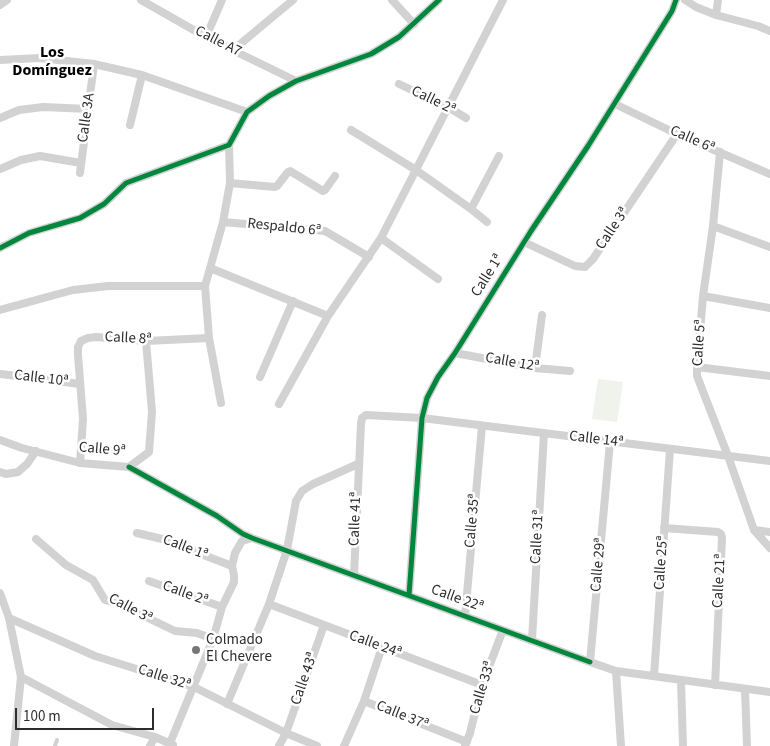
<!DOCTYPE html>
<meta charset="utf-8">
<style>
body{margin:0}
#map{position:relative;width:770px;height:746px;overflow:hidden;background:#fff;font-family:"Source Sans 3",sans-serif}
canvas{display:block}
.scale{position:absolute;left:15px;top:708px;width:139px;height:22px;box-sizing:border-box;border:2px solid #2d2d2d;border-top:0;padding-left:6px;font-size:15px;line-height:18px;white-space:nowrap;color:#2d2d2d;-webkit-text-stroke:4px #fff;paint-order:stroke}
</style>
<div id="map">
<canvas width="770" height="746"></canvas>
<div class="scale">100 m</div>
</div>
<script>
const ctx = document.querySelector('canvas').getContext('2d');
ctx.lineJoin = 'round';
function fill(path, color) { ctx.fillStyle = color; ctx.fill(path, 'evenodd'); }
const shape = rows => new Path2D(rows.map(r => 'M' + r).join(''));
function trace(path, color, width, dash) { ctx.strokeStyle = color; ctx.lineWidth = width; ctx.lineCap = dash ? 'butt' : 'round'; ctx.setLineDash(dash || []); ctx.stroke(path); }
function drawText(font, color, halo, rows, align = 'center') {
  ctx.font = font + ' "Source Sans 3",sans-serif'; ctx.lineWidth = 5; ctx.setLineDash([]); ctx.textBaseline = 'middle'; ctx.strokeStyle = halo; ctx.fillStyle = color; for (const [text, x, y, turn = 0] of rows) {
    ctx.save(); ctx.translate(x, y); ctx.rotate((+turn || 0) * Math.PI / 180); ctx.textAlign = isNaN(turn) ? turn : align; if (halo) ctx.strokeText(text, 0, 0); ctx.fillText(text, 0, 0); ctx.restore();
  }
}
fill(shape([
 [598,379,623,382,617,422,592,419]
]), '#eff3ec');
trace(shape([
 [55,746,57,740]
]), '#d2d2d2', 4);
trace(shape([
 [141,0,206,37,296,81],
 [392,0,414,24],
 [685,0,696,7,716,15,758,26,770,31],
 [0,5,7,0],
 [716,15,718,0],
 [206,37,222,0],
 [233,50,293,0],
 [0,60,40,58,94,64,142,75,247,112],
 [399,84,448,107,466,118],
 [615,104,677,134,770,174],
 [0,118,19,110,43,107,89,109],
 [130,125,142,75],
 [351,130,416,170,471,209,487,222],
 [720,152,713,226,703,296,697,367,697,376,728,456,754,530,770,548],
 [0,169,21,160,40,156,81,163],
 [80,173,94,64],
 [230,183,275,187,277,186,288,172,290,171,323,191,325,190,335,176],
 [471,209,499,156],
 [223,222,325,231,369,257],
 [713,226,770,247],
 [381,238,438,279],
 [524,242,575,266,585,267,593,259,677,134],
 [0,248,29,233,80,218,104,204,126,183,229,145,247,112,269,96,296,81,371,54,399,37,439,0],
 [210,268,328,316],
 [703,296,770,308],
 [0,310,73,290,108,286,205,286],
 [455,353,535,368,570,371],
 [697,367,770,376],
 [535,368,542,315],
 [1,374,80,384],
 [260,377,293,301],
 [221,403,209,338,205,286,223,222,230,183,229,145],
 [279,404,328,316,381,238,503,0],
 [0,440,22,448,80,463,129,467,149,452,152,412,146,341],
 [610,442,590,662,616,671,770,692],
 [80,463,83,419,78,355,78,347,81,341,88,338,96,337,146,341,209,338],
 [129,467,217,516,243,534,252,538,590,662],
 [0,472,6,474,18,472,27,464,36,451],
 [664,528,718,532,721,534,722,538,715,685],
 [754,530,770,532],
 [137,533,162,539,232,566],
 [36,539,66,565,93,580,105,600,119,604,175,631,197,633,213,639],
 [354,575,361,424,362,418,366,415,422,418,770,461],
 [149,581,222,607],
 [0,593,9,618,21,677,14,746],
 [409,595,422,418,427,398,438,377,455,353,531,231,588,146,672,11,676,0],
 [269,604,482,685],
 [465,616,482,426],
 [9,618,95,656,194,687,286,733,317,746],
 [532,640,544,433],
 [616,671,621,746],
 [654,676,670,449],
 [21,677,112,725,155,737,173,745],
 [681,680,683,746],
 [745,689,747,746],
 [364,701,467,742],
 [227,704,269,604,287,550,296,501,302,491,313,484,358,464],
 [170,743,213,639,222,607,234,582,234,575,232,566,235,553,242,541,252,538],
 [150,746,155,737],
 [279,746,286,733,324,625],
 [344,746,364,701,382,647],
 [465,746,470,733,482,685,503,630]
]), '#d2d2d2', 8);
trace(shape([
 [0,248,29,233,80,218,104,204,126,183,229,145,247,112,269,96,296,81,371,54,399,37,439,0],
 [129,467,217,516,243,534,252,538,590,662],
 [409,595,422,418,427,398,438,377,455,353,531,231,588,146,672,11,676,0]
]), '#00873e', 5);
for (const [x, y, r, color] of [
 [196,650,5,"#767676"]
]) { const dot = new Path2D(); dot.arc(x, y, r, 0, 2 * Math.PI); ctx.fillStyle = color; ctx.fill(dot); trace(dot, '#fff', 2); }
drawText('15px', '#2d2d2d', '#fff', [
 ["Calle A7",218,42,27],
 ["Calle 2ª",433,101,26],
 ["Calle 3A",87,118,-82],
 ["Calle 6ª",692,140,24],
 ["Respaldo 6ª",284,228,6],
 ["Calle 3ª",613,229,-56],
 ["Calle 1ª",488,276,-58],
 ["Calle 8ª",128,339,3],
 ["Calle 5ª",700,343,-86],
 ["Calle 12ª",512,363,10],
 ["Calle 10ª",41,379,7],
 ["Calle 14ª",596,440,7],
 ["Calle 9ª",102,450,5],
 ["Calle 41ª",356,519,-88],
 ["Calle 35ª",473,521,-85],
 ["Calle 31ª",538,537,-87],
 ["Calle 1ª",185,548,21],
 ["Calle 25ª",662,563,-86],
 ["Calle 29ª",599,565,-85],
 ["Calle 21ª",720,581,-87],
 ["Calle 2ª",185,594,20],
 ["Calle 22ª",457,599,20],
 ["Calle 3ª",130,609,28],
 ["Calle 24ª",375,645,20],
 ["Calle 32ª",164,678,18],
 ["Calle 43ª",305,679,-71],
 ["Calle 33ª",483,688,-73],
 ["Calle 37ª",402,716,22]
]);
drawText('15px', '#2d2d2d', '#fff', [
 ["Colmado",206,641],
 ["El Chevere",206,658]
], 'left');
drawText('bold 16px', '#000', '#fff', [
 ["Los",52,53],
 ["Domínguez",52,71]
]);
</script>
